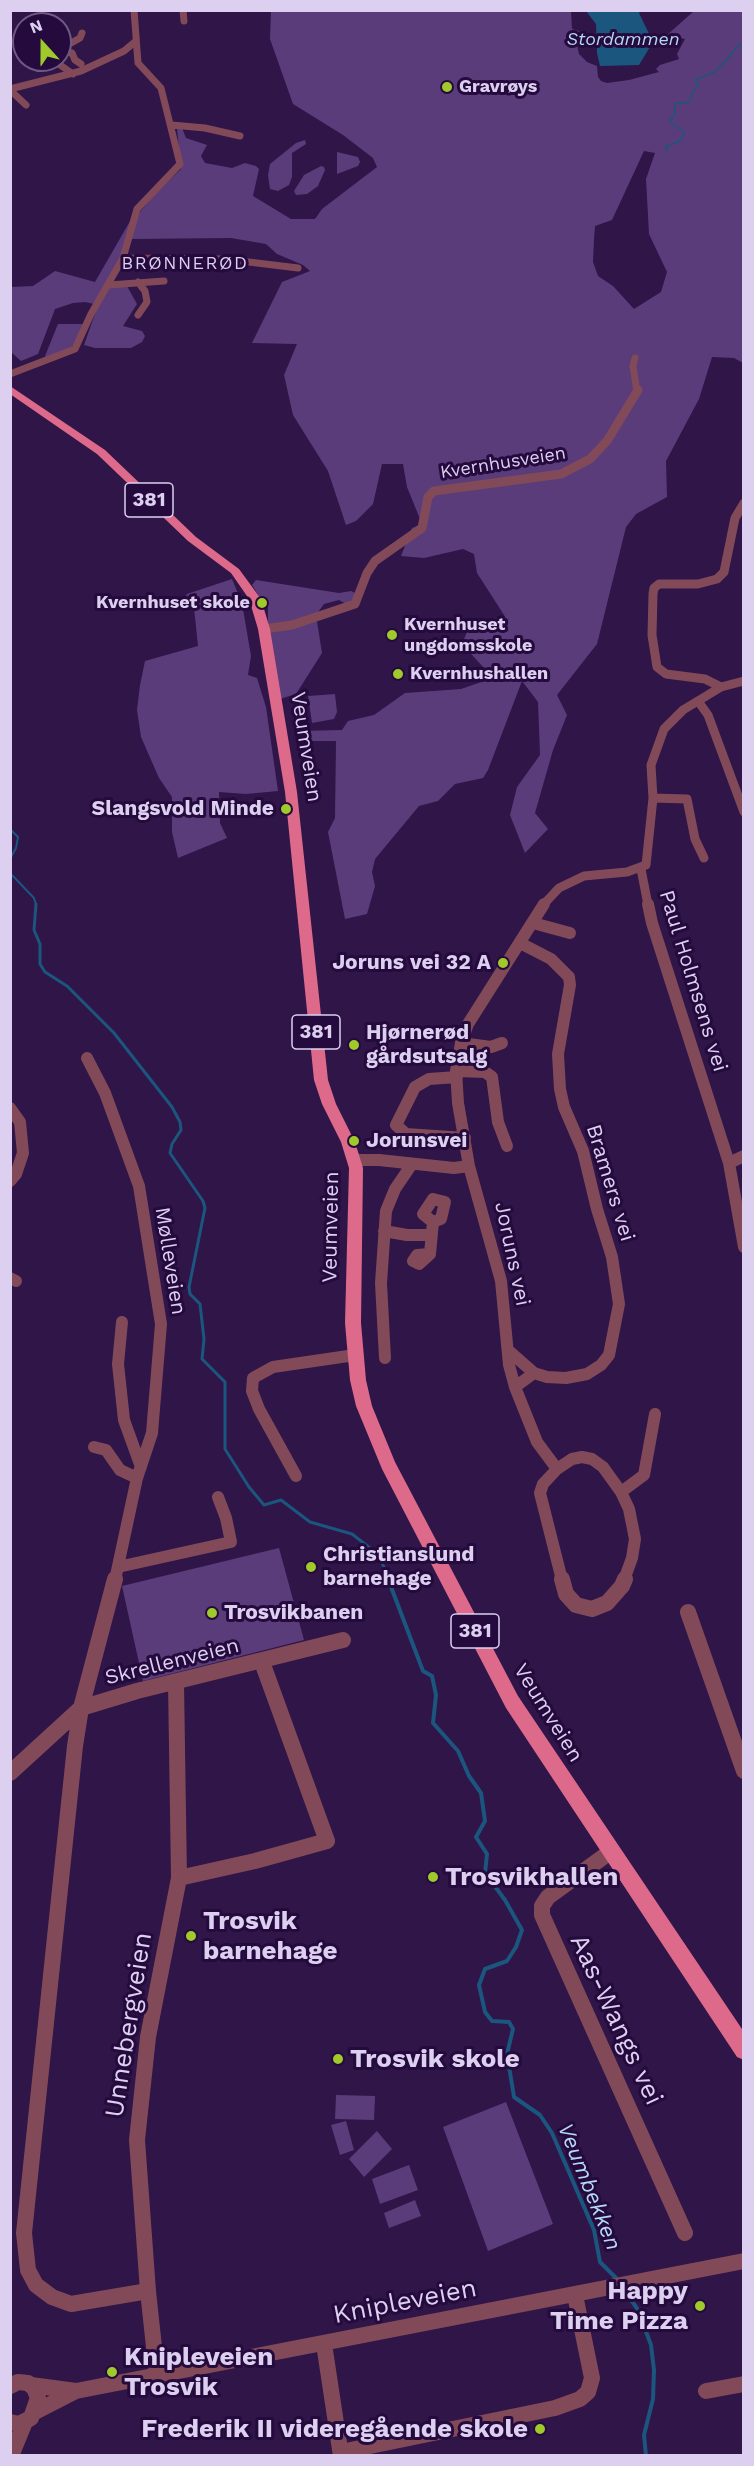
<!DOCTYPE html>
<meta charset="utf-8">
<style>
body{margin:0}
#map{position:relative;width:754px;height:2466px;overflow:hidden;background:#2f1548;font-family:"Work Sans",sans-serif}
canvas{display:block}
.frame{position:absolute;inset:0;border:12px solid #dccfef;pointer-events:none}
.north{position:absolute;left:12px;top:12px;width:60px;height:60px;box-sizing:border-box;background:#250a3d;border:2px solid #6e5984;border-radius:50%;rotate:339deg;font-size:16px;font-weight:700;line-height:24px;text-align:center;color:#dccfef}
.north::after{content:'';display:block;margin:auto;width:21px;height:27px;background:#a0c92b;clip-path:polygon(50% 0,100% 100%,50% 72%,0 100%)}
</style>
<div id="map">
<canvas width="754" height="2466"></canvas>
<div class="frame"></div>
<div class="north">N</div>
</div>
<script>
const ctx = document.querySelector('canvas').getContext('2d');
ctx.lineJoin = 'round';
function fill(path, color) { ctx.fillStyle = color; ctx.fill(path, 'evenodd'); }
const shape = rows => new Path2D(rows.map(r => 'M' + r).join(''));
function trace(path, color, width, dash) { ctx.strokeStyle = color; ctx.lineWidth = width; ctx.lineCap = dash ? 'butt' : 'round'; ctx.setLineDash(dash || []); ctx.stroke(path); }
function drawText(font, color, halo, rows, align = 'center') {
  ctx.font = font + ' "Work Sans",sans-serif'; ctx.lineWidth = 6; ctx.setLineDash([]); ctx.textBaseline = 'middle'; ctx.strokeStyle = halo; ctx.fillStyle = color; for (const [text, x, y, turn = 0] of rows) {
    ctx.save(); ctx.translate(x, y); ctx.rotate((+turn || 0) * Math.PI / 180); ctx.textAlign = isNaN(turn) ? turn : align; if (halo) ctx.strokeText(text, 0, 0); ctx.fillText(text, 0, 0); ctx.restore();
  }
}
fill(shape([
 [271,11,571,11,572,29,579,31,584,40,577,45,579,54,587,62,597,66,598,77,601,81,607,83,629,80,659,72,656,69,660,65,679,59,677,54,685,39,667,35,694,11,743,11,743,363,734,358,712,357,699,399,666,461,667,497,636,514,626,527,597,644,557,695,567,715,553,750,535,813,548,829,525,853,510,815,517,787,540,755,538,702,522,681,488,770,483,778,455,784,438,801,419,806,375,859,372,872,375,886,367,914,345,919,328,832,335,818,336,741,299,741,298,731,342,730,348,721,374,715,405,693,461,689,487,680,484,668,462,644,469,627,504,615,477,573,474,554,463,549,424,558,401,556,412,528,422,524,407,487,403,464,382,464,373,504,356,521,346,525,328,471,293,415,284,375,297,344,252,343,282,282,310,271,303,265,277,254,266,244,231,238,131,239,106,284,127,286,137,304,123,326,142,331,145,336,142,342,131,348,95,348,84,345,97,308,94,304,85,302,73,303,55,309,38,354,21,361,11,352,11,287,33,286,55,271,95,282,133,216,139,213,155,194,181,169,177,128,182,128,186,138,207,145,201,156,205,163,232,168,245,163,256,166,259,169,253,196,291,219,315,219,322,209,377,167,373,158,343,135,293,104,270,39],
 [644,151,655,153,646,179,649,234,667,272,661,292,634,309,613,286,598,276,593,262,594,239,595,226,612,220],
 [305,140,306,144,292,153,292,177,289,185,278,191,270,189,268,175,270,164,296,143],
 [337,152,358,157,360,162,358,166,337,174],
 [321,166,324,167,325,170,318,186,307,194,296,195,294,191,304,175],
 [58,324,84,324,79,338,71,348,47,358,45,356],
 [232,579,242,603,251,656,248,675,257,678,266,707,278,791,246,794,219,792,220,823,227,838,178,858,172,832,172,797,159,778,141,737,137,710,140,685,145,661,198,646,194,608,184,600,187,594],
 [256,580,339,593,351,591,357,594,348,605,339,600,324,604,316,615,322,653,296,694,280,699,268,622,268,604,261,599,252,585],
 [335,694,337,712,334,719,312,723,308,696],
 [279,1548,304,1640,143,1681,122,1586],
 [336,2095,375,2096,374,2120,335,2119],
 [506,2102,553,2224,488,2251,443,2127],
 [346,2121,354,2150,340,2155,331,2125],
 [377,2131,392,2149,364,2177,349,2159],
 [409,2165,418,2190,380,2204,372,2179],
 [415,2200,421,2216,389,2228,384,2213]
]), '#5a3c7b');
fill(shape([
 [586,11,641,11,639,13,653,42,639,65,600,66,597,53,596,24]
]), '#1b567f');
trace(shape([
 [667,152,666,146,681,141,684,132,669,121,675,115,675,104,689,102,694,90,699,86,695,80,715,72,744,40]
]), '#1b567f', 1.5);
trace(shape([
 [10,829,18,837,16,848,10,859],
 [10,873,34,898,36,905]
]), '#1b567f', 2);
trace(shape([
 [36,904,34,930,40,944,40,964,45,972,67,986,114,1033,172,1107,180,1122,181,1130,172,1144,170,1153,203,1201,205,1208,189,1287,190,1294,200,1304,204,1339,202,1359,225,1382,225,1449,249,1487,264,1505,281,1500,310,1522,352,1534,379,1555,389,1580]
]), '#1b567f', 3);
trace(shape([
 [388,1579,423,1671,432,1676,436,1695,433,1723,458,1751,469,1776,481,1793,485,1821,476,1837,487,1854,485,1873,505,1900,522,1930,516,1947,507,1961,485,1969,479,1985,485,2012,492,2021,509,2022,513,2029,507,2054,514,2097,540,2115,552,2133,594,2230,600,2262,618,2280],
 [625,2291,638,2310,651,2345,654,2370,653,2399,644,2435,646,2456]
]), '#1b567f', 4);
trace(shape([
 [183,10,184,21],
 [62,51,72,53,75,60,81,64],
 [60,52,64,47,80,38,82,33],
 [53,60,73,74],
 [10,89,81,71,124,51,136,41],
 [10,90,26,105],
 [172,125,205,128,240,136],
 [123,258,224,259,298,268],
 [138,282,145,291,147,302,138,315],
 [109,285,164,281],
 [635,358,633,366,637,392],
 [10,374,75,349,91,314,123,258,137,209,180,164,161,88,138,63,134,10]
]), '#824a58', 7);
trace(shape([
 [264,629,292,625,355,604,367,573,375,561,422,528,428,497,434,491,561,474,590,459,607,441,638,390],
 [721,687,705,679,666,674,657,667,652,635,653,594,654,588,659,584,698,584,717,579,724,572,735,518,744,503],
 [698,701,708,715,744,812],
 [653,798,687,799,695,839,704,858],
 [641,869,648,905],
 [543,905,559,888,584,876,627,872,646,865,653,798,651,765,664,729,683,710,721,687,744,681]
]), '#824a58', 9);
trace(shape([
 [648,904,652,923,729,1163,744,1247],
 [533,923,570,933],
 [461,1043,491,1047,502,1043],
 [87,1058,105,1093,139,1186,161,1324,152,1433,137,1478,115,1580],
 [456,1071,485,1072,492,1077,498,1122,507,1146],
 [457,1077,429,1079,415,1087,396,1125,406,1134,465,1138],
 [10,1108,20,1122,23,1153,16,1174,10,1181],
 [355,1160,379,1160,454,1168,469,1166,458,1103,456,1071,461,1043,468,1024,544,904],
 [729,1163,744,1156],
 [469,1166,501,1281,509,1365,515,1387,537,1442,557,1469],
 [433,1199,445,1202,441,1219,433,1222,423,1214,433,1199],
 [384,1231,407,1235,431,1235],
 [430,1254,419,1264,413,1261,417,1255,430,1254],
 [430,1254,433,1222],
 [10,1278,16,1281],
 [122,1322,118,1364,124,1420,141,1467],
 [509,1351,534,1373,547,1377,566,1378,587,1374,601,1365,609,1355,619,1304,612,1257,597,1209,583,1151,564,1107,560,1089,558,1054,570,985,569,977,551,959,520,943],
 [385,1358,381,1283,386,1211,395,1189,412,1164],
 [515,1387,534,1373],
 [94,1447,106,1450,120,1470,137,1478],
 [296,1476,259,1409,252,1391,253,1378,273,1367,355,1355],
 [621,1492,644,1475,655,1414],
 [118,1567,231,1542,226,1518,218,1497],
 [562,1580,540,1493,543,1484,557,1469,572,1459,582,1457,592,1459,603,1467,621,1492,629,1509,635,1539,632,1558,624,1580]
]), '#824a58', 12);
trace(shape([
 [115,1579,81,1708,75,1746,24,2233,28,2270,36,2285,52,2297,71,2304,148,2291],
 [562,1579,566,1594,576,1605,592,1609,607,1603,622,1586,625,1579],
 [688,1612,744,1771],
 [10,1773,81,1708,137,1691,343,1640],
 [610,1852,548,1897,542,1906,542,1915,685,2233],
 [179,1878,255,1861,327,1841,262,1662],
 [324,2344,341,2456],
 [157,2375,148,2291,137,2140,148,2037,179,1878,176,1682],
 [31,2385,76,2391,744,2261],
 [10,2386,18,2382,28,2383,34,2388,38,2398,31,2418,19,2424,10,2422],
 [706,2391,744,2384],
 [35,2412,76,2391],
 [341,2452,555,2408,580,2399,588,2392,592,2378,575,2295],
 [11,2456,25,2422]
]), '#824a58', 16);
fill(shape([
 [10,386,105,450,196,537,239,569,261,599,270,629,297,792,328,1080,336,1104,355,1142,363,1168,361,1323,366,1380,372,1406,395,1462,518,1696,744,2032,744,2060,737,2057,506,1708,382,1469,356,1406,350,1380,345,1323,349,1168,341,1142,322,1104,314,1080,285,792,258,629,249,599,231,573,188,541,97,454,10,394,10,386]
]), '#dd6a8b');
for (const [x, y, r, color] of [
 [447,87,6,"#a0c92b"],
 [262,603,6,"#a0c92b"],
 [392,635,6,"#a0c92b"],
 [398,674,6,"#a0c92b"],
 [286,809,6,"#a0c92b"],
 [503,963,6,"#a0c92b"],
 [354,1045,6,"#a0c92b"],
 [354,1141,6,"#a0c92b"],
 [311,1567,6,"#a0c92b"],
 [212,1613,6,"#a0c92b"],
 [433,1877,6,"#a0c92b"],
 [191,1936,6,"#a0c92b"],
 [338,2059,6,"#a0c92b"],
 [700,2306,6,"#a0c92b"],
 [112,2372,6,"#a0c92b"],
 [540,2429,6,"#a0c92b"]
]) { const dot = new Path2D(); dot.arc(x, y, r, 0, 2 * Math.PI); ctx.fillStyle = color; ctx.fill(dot); trace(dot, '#250a3d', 2); }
drawText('italic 18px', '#b5d9f7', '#250a3d', [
 ["Stordammen",623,40]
]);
drawText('bold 18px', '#dccfef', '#250a3d', [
 ["Gravrøys",459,87],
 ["Kvernhuset skole",250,603,"right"],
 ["Kvernhuset",404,625],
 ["ungdomsskole",404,646],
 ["Kvernhushallen",410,674]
], 'left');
ctx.letterSpacing = '1.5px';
drawText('18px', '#dccfef', '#250a3d', [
 ["BRØNNERØD",185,264]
]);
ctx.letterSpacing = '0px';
drawText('18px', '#dccfef', '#250a3d', [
 ["Kvernhusveien",503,463,-9]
]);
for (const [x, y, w] of [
 [149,500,48],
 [316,1032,48],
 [475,1631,48]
]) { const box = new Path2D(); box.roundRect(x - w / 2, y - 17, w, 34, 4.5); ctx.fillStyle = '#250a3d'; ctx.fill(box); trace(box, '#dccfef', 1.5); }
drawText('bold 20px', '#dccfef', null, [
 ["381",149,500],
 ["381",316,1032],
 ["381",475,1631]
]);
drawText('21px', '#dccfef', '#250a3d', [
 ["Veumveien",306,747,81],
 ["Paul Holmsens vei",693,981,73],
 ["Bramers vei",610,1183,73],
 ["Veumveien",331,1227,-89],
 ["Joruns vei",512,1254,78],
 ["Mølleveien",170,1261,81],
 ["Skrellenveien",172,1662,-14],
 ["Veumveien",548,1713,58]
]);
drawText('bold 21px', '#dccfef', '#250a3d', [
 ["Slangsvold Minde",274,809,"right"],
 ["Joruns vei 32 A",491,963,"right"],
 ["Hjørnerød",366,1033],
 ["gårdsutsalg",366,1057],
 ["Jorunsvei",366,1141],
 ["Christianslund",323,1555],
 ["barnehage",323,1579],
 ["Trosvikbanen",224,1613]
], 'left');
drawText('italic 22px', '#b5d9f7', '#250a3d', [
 ["Veumbekken",589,2187,68]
]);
drawText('bold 26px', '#dccfef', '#250a3d', [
 ["Trosvikhallen",445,1877],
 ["Trosvik",203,1921],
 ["barnehage",203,1951],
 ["Trosvik skole",350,2059],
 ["Happy",688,2291,"right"],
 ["Time Pizza",688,2321,"right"],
 ["Knipleveien",124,2357],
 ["Trosvik",124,2387],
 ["Frederik II videregående skole",528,2429,"right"]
], 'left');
drawText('26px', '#dccfef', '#250a3d', [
 ["Aas-Wangs vei",616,2020,65],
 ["Unnebergveien",129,2025,-81],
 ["Knipleveien",405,2302,-11]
]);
</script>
